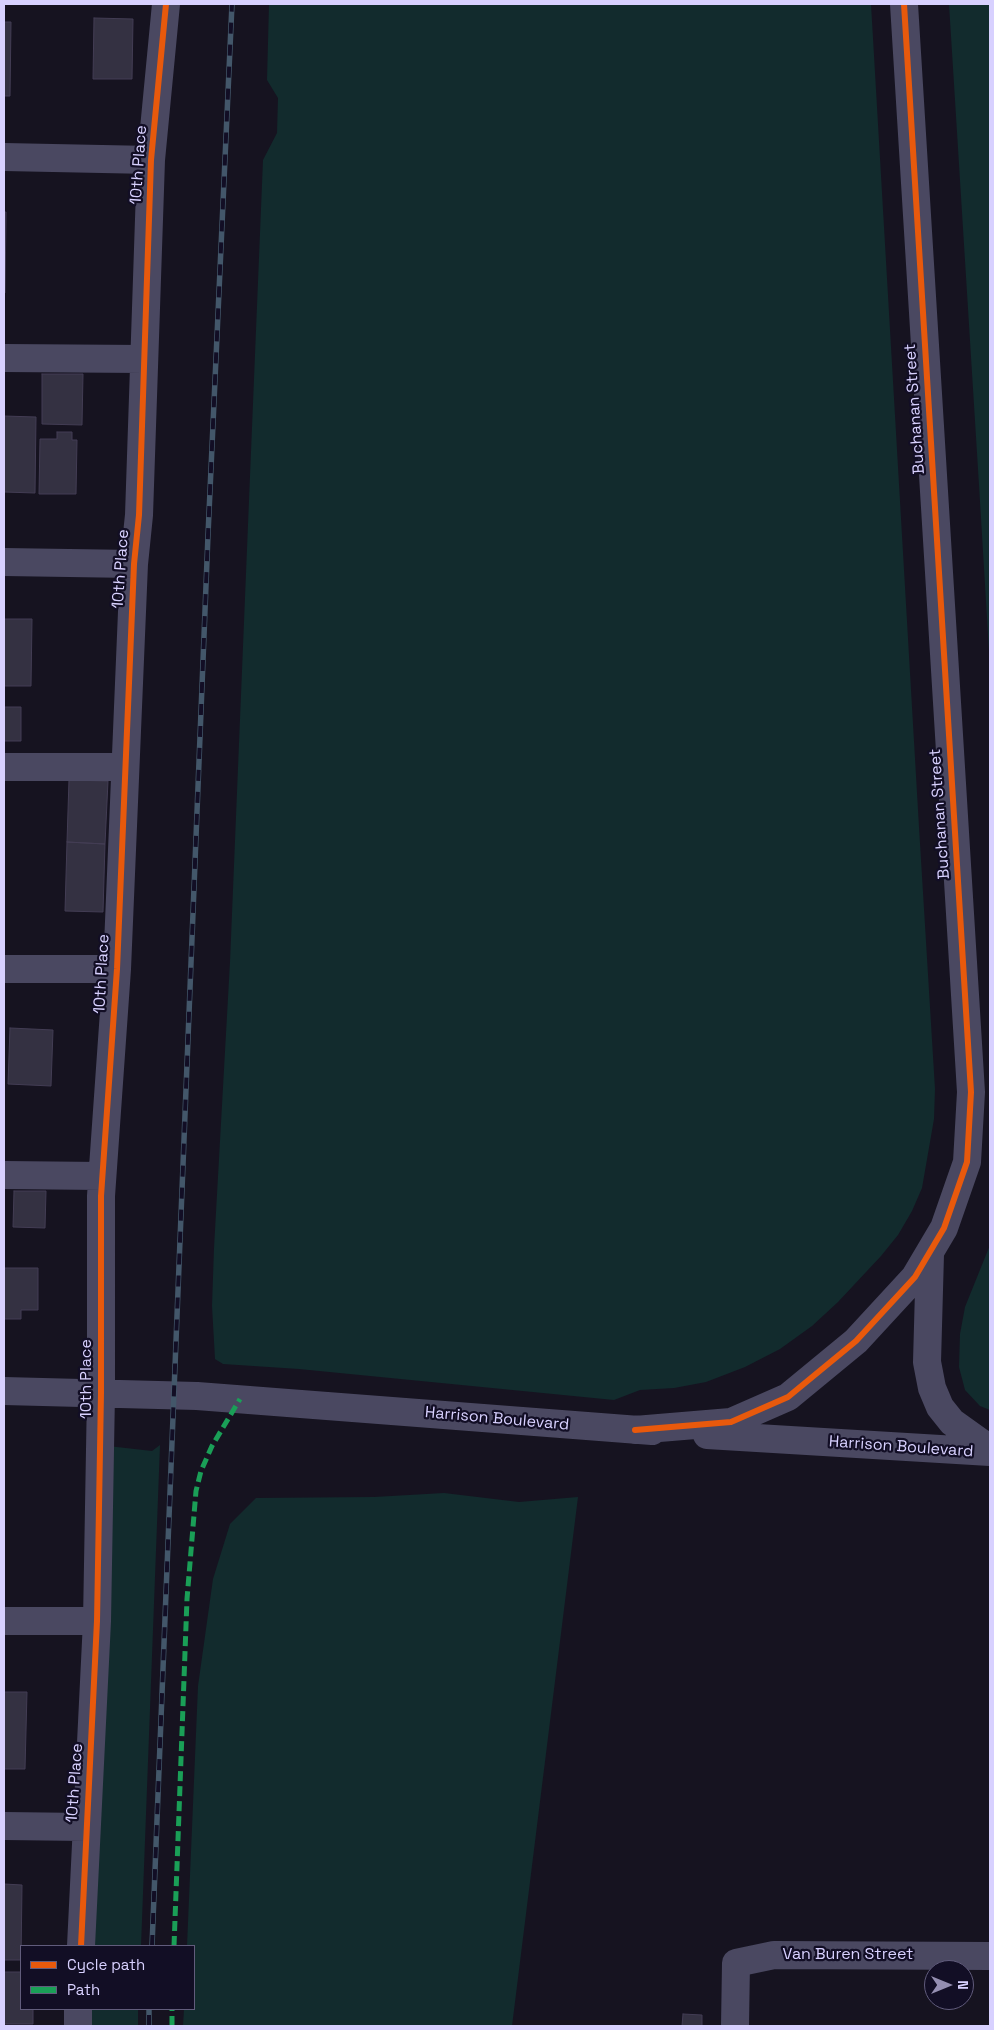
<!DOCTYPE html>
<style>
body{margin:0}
#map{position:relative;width:994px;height:2030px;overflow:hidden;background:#161320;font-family:"Space Grotesk",sans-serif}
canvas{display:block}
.frame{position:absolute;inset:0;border:5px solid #d8d1ff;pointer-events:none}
.legend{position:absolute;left:20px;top:1945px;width:175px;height:65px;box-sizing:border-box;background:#120e25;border:1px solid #615c7c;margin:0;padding:6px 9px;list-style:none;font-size:15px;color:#d8d1ff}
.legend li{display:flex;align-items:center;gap:10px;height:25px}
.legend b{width:25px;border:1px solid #615c7c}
.north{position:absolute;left:924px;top:1960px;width:50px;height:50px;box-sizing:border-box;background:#120e25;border:1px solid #615c7c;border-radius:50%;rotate:90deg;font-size:14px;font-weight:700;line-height:20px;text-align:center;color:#d8d1ff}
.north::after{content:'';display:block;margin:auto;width:18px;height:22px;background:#948eb1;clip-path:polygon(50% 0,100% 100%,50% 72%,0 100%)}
</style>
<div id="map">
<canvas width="994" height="2030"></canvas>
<div class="frame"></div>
<ul class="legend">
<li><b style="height:6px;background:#e8590c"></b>Cycle path</li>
<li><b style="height:6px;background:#1a9f57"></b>Path</li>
</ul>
<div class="north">N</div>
</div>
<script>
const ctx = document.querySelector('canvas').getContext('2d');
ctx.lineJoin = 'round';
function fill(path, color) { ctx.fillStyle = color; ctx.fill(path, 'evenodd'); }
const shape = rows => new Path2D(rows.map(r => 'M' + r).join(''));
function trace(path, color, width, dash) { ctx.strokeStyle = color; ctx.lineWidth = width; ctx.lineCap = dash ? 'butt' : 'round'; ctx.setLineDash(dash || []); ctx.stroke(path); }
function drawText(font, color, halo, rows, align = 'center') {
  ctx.font = font + ' "Space Grotesk",sans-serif'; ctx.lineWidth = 4.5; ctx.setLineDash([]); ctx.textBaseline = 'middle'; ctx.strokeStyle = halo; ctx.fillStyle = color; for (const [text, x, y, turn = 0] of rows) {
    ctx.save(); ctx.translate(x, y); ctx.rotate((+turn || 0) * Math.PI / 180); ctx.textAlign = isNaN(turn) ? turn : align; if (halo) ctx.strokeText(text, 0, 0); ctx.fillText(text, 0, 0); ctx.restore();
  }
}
fill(shape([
 [269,4,871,4,919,827,935,1089,934,1119,922,1188,912,1211,898,1235,881,1256,838,1302,812,1326,780,1349,745,1367,706,1382,674,1388,640,1390,614,1400,299,1369,223,1364,215,1359,212,1306,214,1248,230,962,263,160,277,133,278,98,267,80],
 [949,4,990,4,990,668,979,485],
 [990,1245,990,1410,980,1406,965,1390,959,1367,960,1334,965,1307],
 [160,1445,141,1946,92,1946,108,1446,152,1451],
 [444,1493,519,1502,578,1497,512,2026,183,2026,184,2009,194,2009,194,1946,187,1946,198,1686,213,1579,230,1524,256,1498,374,1497],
 [90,2009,138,2009,138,2026,89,2026]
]), '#122b2d');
const building = shape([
 [94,18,133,19,132,79,93,79,94,18],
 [4,22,11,22,10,96,4,96,4,22],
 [4,212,6,212,5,293,4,293,4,212],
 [42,374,83,374,82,425,42,424,42,374],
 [4,416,36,417,35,493,4,492,4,416],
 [57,432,72,432,72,440,77,440,76,494,39,494,40,439,57,439,57,432],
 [4,619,32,619,31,686,4,686,4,619],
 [4,707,21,707,21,741,4,741,4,707],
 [69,780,108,781,105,844,67,842,69,780],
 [67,842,105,844,103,912,65,911,67,842],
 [10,1028,53,1030,51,1086,8,1084,10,1028],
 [14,1191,46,1191,45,1228,13,1227,14,1191],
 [4,1268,38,1268,38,1310,21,1310,21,1319,4,1319,4,1268],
 [4,1692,27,1692,25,1769,4,1769,4,1692],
 [4,1884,22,1885,21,1960,4,1960,4,1884],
 [4,1972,21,1972,21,2009,33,2009,33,2024,4,2024,4,1972],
 [683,2014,702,2015,702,2026,682,2026,683,2014]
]);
fill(building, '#343142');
trace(building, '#433d54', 1);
trace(shape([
 [4,157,151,160],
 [4,358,144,359],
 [4,562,134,564],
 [4,767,124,767],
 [4,969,117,969],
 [4,1175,102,1176],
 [930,1254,927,1362,932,1388,940,1407,952,1422,990,1449],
 [4,1391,197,1396,652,1431],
 [635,1430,731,1422,788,1397,856,1341,915,1277,944,1228,967,1162,971,1092,904,4],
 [707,1435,990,1452],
 [4,1621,97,1621],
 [4,1826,86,1827],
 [81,1946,97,1621,101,1393,101,1196,117,969,134,564,139,515,151,160,166,4],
 [78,2026,78,2009],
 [735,2026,736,1963,774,1955,990,1956]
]), '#4a4861', 28);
const rail = shape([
 [152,1946,208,535,232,4],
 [149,2026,149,2009]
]);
trace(rail, '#43576a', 5.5);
trace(rail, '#120e25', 4, [11]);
trace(shape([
 [174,1946,187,1599,196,1491,201,1471,212,1446,240,1399],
 [172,2026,172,2009]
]), '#1a9f57', 5, [10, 5]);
trace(shape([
 [635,1430,731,1422,788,1397,856,1341,915,1277,944,1228,967,1162,971,1092,904,4],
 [81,1946,97,1621,101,1393,101,1196,117,969,134,564,139,515,151,160,166,4]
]), '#e8590c', 6);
drawText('16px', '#d8d1ff', '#120e25', [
 ["10th Place",139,165,-86],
 ["Buchanan Street",915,409,-94],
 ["10th Place",121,569,-86],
 ["Buchanan Street",940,814,-94],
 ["10th Place",102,974,-87],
 ["10th Place",87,1379,-90],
 ["Harrison Boulevard",497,1419,5],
 ["Harrison Boulevard",901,1447,4],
 ["10th Place",75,1783,-86],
 ["Van Buren Street",848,1955]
]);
</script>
